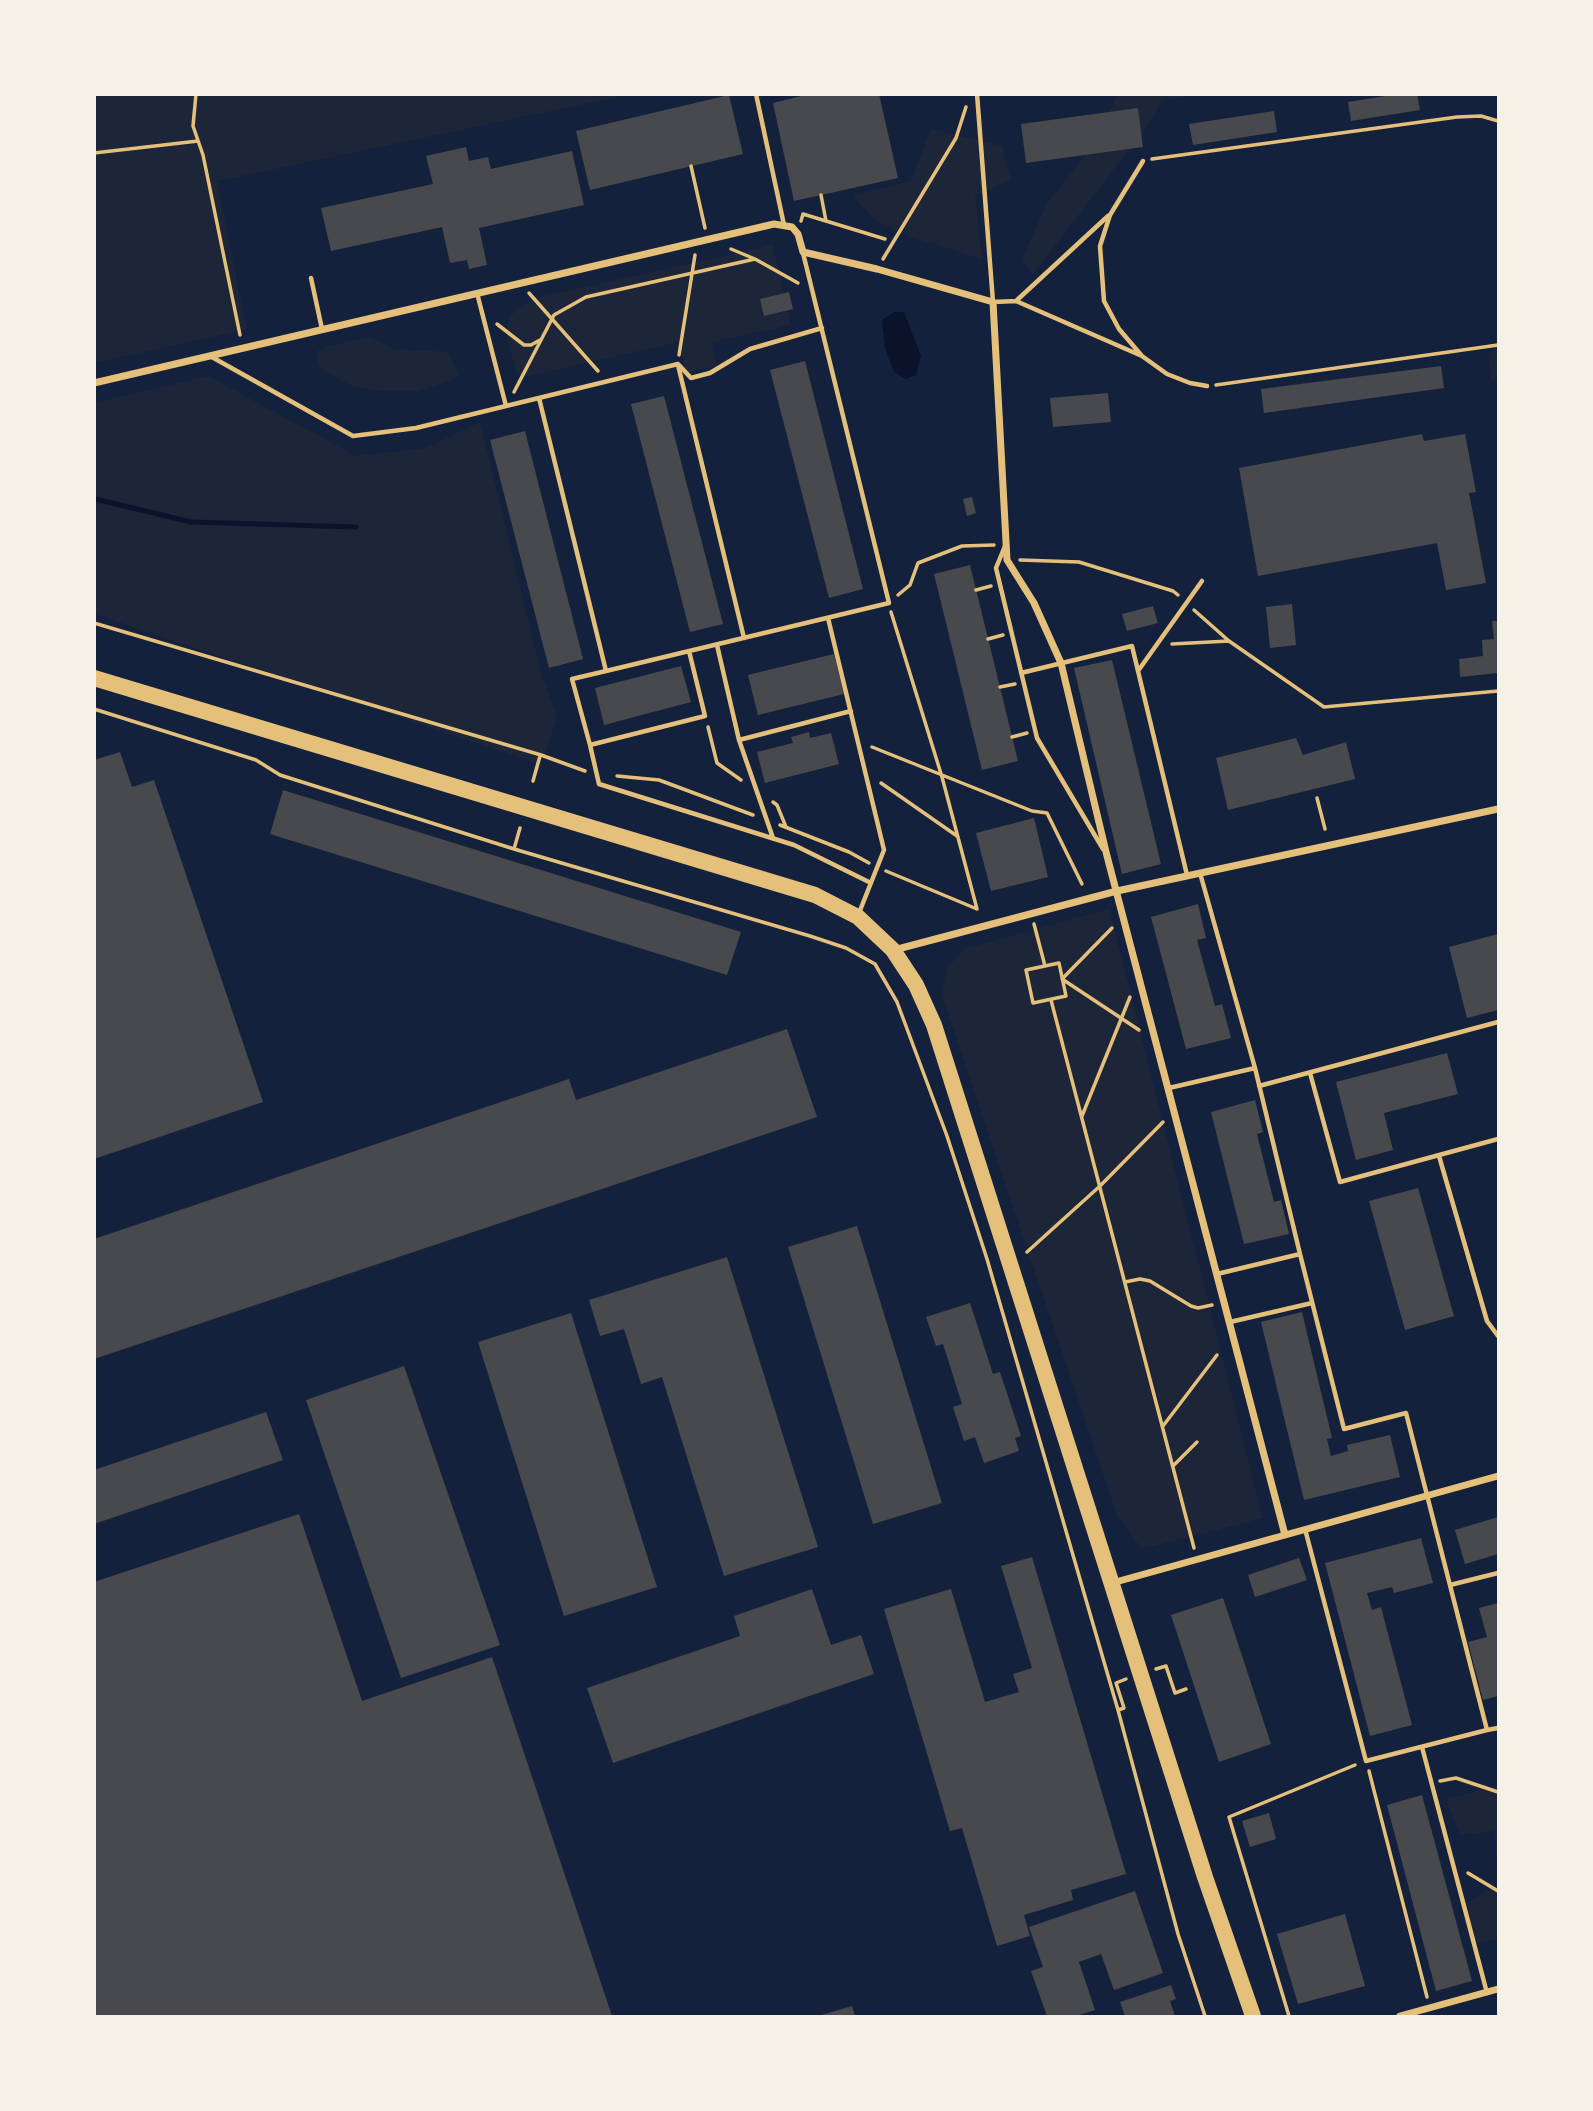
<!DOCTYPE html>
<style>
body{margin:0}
#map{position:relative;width:1593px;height:2111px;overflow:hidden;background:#14213d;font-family:"Noto Sans",sans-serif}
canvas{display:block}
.frame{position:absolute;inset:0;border:96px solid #f6f1e7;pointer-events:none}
</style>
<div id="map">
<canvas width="1593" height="2111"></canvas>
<div class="frame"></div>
</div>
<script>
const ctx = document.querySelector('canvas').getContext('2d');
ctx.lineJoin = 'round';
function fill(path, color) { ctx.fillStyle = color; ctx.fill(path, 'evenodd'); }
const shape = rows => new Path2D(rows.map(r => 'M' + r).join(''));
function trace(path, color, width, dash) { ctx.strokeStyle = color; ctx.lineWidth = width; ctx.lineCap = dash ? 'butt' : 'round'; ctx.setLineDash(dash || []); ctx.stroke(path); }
fill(shape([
 [94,95,627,95,217,181,247,329,95,363],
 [1117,95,1201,95,1162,100,1148,125,1033,274,1022,259,1047,203,1097,141],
 [931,129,1002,146,1011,180,975,196,982,259,908,236,875,220,853,196,911,181],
 [773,245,791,325,712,342,717,366,686,372,679,342,524,377,516,372,506,332,511,315,523,305,540,297],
 [368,337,396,349,447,352,453,360,458,375,455,379,418,391,382,391,352,386,322,370,319,366,316,352,325,347],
 [1498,346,1498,378,1490,381,1489,354],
 [208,376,356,456,426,448,480,422,542,676,557,717,541,765,95,614,94,403],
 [1109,909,1263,1518,1142,1549,1117,1516,942,995,946,969,964,949],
 [1498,1786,1498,1939,1475,1943,1465,1904,1497,1885,1495,1831,1460,1835,1446,1799]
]), '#1d2539');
fill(shape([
 [894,312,904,312,921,356,916,375,906,379,894,372,885,348,882,320]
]), '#0b132b');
trace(shape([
 [95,499,191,522,356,527]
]), '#0b132b', 5);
fill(shape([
 [809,94,879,94,898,178,794,201,773,103],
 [1398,94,1417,94,1420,110,1351,121,1348,102],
 [729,95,743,154,590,190,576,131],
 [1138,108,1143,147,1026,163,1021,124],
 [1274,111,1277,132,1193,145,1189,124],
 [466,147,469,161,488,157,491,169,572,151,584,205,479,228,487,265,469,269,467,260,450,263,442,227,331,251,321,208,433,184,426,156],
 [789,292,793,309,764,316,760,299],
 [805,361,863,589,829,598,770,370],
 [1441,366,1444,388,1264,413,1261,389],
 [1108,393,1111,422,1053,427,1050,398],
 [664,396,723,624,690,632,631,404],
 [525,431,583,659,549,668,490,440],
 [1422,434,1424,441,1465,434,1476,492,1469,493,1486,583,1446,590,1437,543,1258,576,1239,468],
 [972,497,976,513,967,516,963,499],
 [970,565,1018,761,982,770,934,574],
 [1292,604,1296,645,1270,648,1266,607],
 [1153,606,1158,623,1127,631,1122,614],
 [1492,621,1498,621,1498,673,1460,677,1459,659,1483,656,1482,640,1494,639],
 [834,654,844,694,758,715,748,675],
 [1112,660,1161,864,1122,874,1074,668],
 [681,666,691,702,604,725,595,688],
 [809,732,810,738,831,733,839,764,765,783,757,752,793,743,791,737],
 [1296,738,1303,755,1346,742,1355,779,1228,810,1216,758],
 [120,752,132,787,154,780,263,1102,94,1159,94,760],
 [283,790,741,932,727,975,270,834],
 [1034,818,1048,877,991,891,976,833],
 [1198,904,1206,938,1197,940,1215,1006,1222,1004,1231,1038,1186,1049,1151,917],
 [1498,934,1498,1010,1467,1018,1449,947],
 [787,1029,817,1117,94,1359,94,1239,569,1079,576,1100],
 [1447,1053,1458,1094,1384,1113,1393,1150,1356,1160,1336,1082],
 [1255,1100,1263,1132,1257,1134,1274,1202,1281,1200,1289,1234,1244,1244,1211,1112],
 [1418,1188,1454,1316,1405,1330,1369,1201],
 [857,1226,942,1503,873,1524,788,1247],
 [727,1257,818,1547,724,1576,662,1377,641,1384,624,1329,600,1336,589,1300],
 [970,1303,993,1374,1000,1372,1021,1436,1015,1438,1019,1451,984,1463,975,1437,964,1441,953,1407,962,1404,943,1344,936,1346,926,1317],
 [1302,1312,1332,1438,1327,1439,1331,1456,1348,1451,1347,1445,1390,1435,1400,1477,1304,1500,1261,1322],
 [571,1313,657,1587,564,1616,478,1342],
 [404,1366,500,1645,401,1678,306,1400],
 [266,1412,283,1460,94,1524,94,1470],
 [299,1514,362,1701,492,1657,612,2016,94,2016,94,1582],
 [1498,1517,1498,1554,1465,1564,1455,1530],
 [1421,1538,1433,1583,1394,1593,1392,1587,1367,1593,1372,1610,1381,1607,1412,1725,1370,1736,1325,1563],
 [1032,1557,1126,1874,1071,1890,1073,1900,1024,1915,1030,1936,997,1946,962,1828,950,1831,884,1609,951,1589,985,1702,1019,1692,1013,1674,1032,1668,1001,1566],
 [1299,1558,1307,1580,1255,1597,1248,1575],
 [812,1589,831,1645,861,1635,874,1674,613,1763,587,1688,740,1636,734,1616],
 [1223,1598,1271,1744,1219,1762,1171,1615],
 [1498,1603,1498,1696,1483,1700,1468,1642,1487,1637,1479,1608],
 [1422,1795,1472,1981,1436,1991,1387,1805],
 [1269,1813,1276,1839,1250,1847,1242,1821],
 [1135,1891,1163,1973,1114,1990,1101,1954,1079,1962,1095,2010,1076,2016,1047,2016,1031,1971,1043,1967,1029,1927],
 [1345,1914,1365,1986,1298,2004,1277,1934],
 [1171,1985,1176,1999,1170,2001,1175,2016,1125,2016,1120,2002],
 [852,2006,855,2016,818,2016]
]), '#48494c');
trace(shape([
 [196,94,193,126,203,155,240,335],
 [94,153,198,141],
 [1152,159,1457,117,1481,116,1498,121],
 [691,166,705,228],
 [821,195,826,221],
 [801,221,803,214,885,239],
 [731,249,755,259],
 [883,259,956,138,966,107],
 [529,293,598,371],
 [497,324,524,345,531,345,540,340],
 [679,355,695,255],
 [1216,385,1498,345],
 [514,392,554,315,586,297,755,259,798,283],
 [1020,560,1079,562,1173,591,1178,595],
 [976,590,991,586],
 [898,595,910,585,918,563,962,546,994,545],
 [1194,610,1229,641],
 [891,612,942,777,977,909],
 [94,623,541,755,585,771],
 [988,639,1003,635],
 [1172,644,1229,641,1324,707,1498,691],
 [1000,687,1015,684],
 [94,709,256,760,280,775,514,849,810,936,846,948,875,964,897,1002,947,1136,987,1259,1118,1710,1178,1934,1205,2016],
 [708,727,717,763,741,780],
 [1012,737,1027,733],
 [872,747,1032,811,1047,813,1082,884],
 [617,776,659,780,753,815],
 [533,781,540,756],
 [881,783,957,836],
 [1317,798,1325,829],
 [773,802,777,805,786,827],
 [780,825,849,852,869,863],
 [514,849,520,828],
 [886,871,977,909],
 [1034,924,1045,966],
 [1112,928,1062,979,1139,1030],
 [1059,963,1066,996,1033,1003,1026,970,1059,963],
 [1051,1000,1194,1548],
 [1082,1116,1130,997],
 [1027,1252,1100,1186,1163,1122],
 [1125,1282,1140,1279,1150,1281,1191,1306,1198,1308,1212,1305],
 [1163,1426,1217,1355],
 [1173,1466,1197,1442],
 [1156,1669,1166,1666,1175,1693,1186,1689],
 [1118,1710,1124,1708,1116,1683,1126,1679],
 [1369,1771,1427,1997],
 [1440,1781,1456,1778,1498,1792],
 [1468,1873,1498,1891],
 [1289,2016,1229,1817,1355,1765]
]), '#e5c07b', 3.5);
trace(shape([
 [756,94,784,225],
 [977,94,993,302,1016,301,1142,356],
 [1143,161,1110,215,1100,246,1104,301,1119,329,1142,356,1167,374,1190,383,1207,386],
 [311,278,322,329],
 [477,293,506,406],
 [1016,301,1108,216],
 [210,356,353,436,416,428,678,364,691,378,710,373,750,349,822,328],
 [678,365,744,638],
 [539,398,606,671],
 [1005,546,996,568,1037,738,1103,849],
 [828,618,884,850,859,913],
 [717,645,739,740,773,838],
 [689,651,705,716,590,745,572,679,606,671,889,603,803,253],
 [1138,671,1202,581],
 [1021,673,1132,646,1187,875],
 [739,740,851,711],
 [590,745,599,784,794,845,871,883],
 [1200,873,1255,1068],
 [1310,1073,1340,1182,1498,1139],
 [1259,1086,1498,1022],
 [1169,1088,1255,1068,1300,1254,1217,1274],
 [1439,1156,1487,1321,1498,1336],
 [1300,1254,1344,1429,1406,1413,1487,1730,1366,1761,1305,1529],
 [1230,1322,1312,1303],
 [1450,1585,1498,1573],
 [1487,1730,1498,1728],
 [1422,1747,1487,1993]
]), '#e5c07b', 4.5);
trace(shape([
 [94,383,774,224,792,227,798,234,803,252,877,269,993,302,1007,560,1034,603,1061,663,1107,856,1285,1535],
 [894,950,1117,891,1498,809],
 [1112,1583,1498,1476],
 [1400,2016,1498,1989]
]), '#e5c07b', 7);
trace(shape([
 [94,678,815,895,858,917,893,950,916,985,934,1025,1205,1877,1253,2016]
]), '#e5c07b', 16);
</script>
